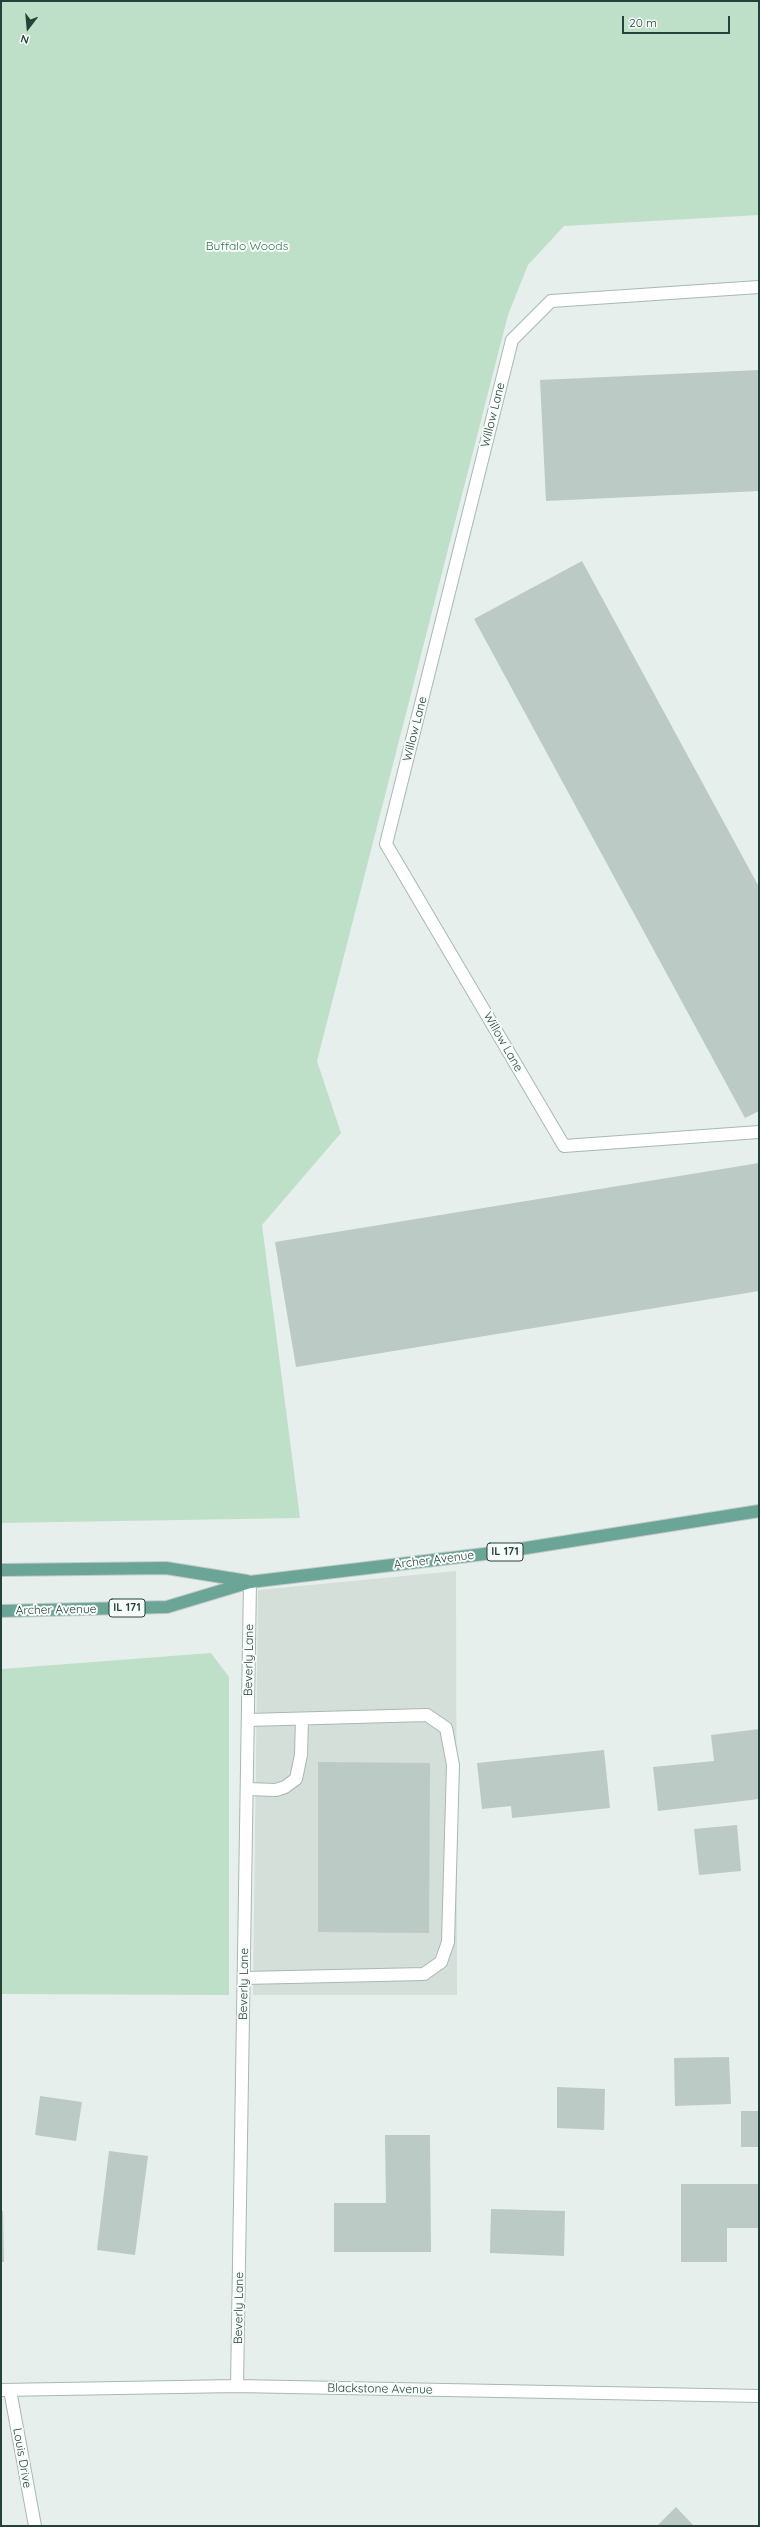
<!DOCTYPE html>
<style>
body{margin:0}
#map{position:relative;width:760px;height:2527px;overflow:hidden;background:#e6efeb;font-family:Quicksand,sans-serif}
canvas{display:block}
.frame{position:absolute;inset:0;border:2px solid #24423a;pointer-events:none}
.north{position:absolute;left:8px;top:8px;width:40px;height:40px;-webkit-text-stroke:3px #f7fbf9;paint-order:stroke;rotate:196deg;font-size:11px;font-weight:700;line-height:16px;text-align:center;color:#24423a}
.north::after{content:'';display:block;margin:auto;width:14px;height:18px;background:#24423a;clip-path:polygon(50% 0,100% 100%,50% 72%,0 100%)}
.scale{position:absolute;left:622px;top:16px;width:108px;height:18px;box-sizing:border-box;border:2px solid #24423a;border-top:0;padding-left:5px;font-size:12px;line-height:14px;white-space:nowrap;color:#24423a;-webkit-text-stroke:3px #f7fbf9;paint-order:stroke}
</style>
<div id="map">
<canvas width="760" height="2527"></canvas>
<div class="frame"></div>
<div class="north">N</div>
<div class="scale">20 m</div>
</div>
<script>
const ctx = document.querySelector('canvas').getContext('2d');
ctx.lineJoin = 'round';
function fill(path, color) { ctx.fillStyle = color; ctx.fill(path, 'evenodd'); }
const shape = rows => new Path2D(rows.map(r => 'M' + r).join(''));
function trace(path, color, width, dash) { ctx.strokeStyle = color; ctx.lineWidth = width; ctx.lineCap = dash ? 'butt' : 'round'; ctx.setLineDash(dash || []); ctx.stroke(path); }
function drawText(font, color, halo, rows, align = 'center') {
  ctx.font = font + ' Quicksand,sans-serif'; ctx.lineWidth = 4; ctx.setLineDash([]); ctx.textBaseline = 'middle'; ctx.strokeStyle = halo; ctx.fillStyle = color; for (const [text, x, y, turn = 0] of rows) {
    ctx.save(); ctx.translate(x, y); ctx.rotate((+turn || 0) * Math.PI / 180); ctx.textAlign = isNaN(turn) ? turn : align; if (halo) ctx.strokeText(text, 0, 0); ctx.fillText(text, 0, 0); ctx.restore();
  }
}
fill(shape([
 [456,1571,457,1995,253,1995,258,1590]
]), '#d4dfda');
fill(shape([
 [1,1,759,1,759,215,564,226,528,265,508,315,317,1061,341,1133,262,1225,300,1518,1,1523],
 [211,1653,229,1677,229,1995,1,1994,1,1669]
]), '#bfe0c8');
fill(shape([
 [759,370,759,491,546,501,540,380],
 [582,561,759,887,759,1111,745,1118,474,619],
 [759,1163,759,1291,296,1367,275,1242],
 [759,1729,759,1799,658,1811,653,1767,714,1761,711,1735],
 [604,1750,610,1808,512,1818,511,1806,482,1809,477,1763],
 [318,1762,430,1763,429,1933,318,1932],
 [737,1825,741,1871,699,1875,694,1829],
 [729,2057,731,2104,675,2106,674,2058],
 [557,2087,605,2089,604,2130,557,2128],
 [40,2096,82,2102,76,2141,35,2135],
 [741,2111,759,2111,759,2147,741,2147],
 [385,2135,430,2135,431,2252,334,2252,334,2203,386,2203],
 [109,2151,148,2156,135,2255,97,2250],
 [681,2184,758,2184,758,2228,727,2228,727,2262,681,2262],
 [491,2209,565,2211,564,2256,490,2253],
 [1,2211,3,2211,4,2262,1,2262],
 [676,2507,694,2526,657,2526]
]), '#bbcac4');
const service = shape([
 [247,1789,276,1790,285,1787,296,1779,301,1755,302,1719],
 [244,1978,424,1974,441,1962,448,1942,453,1765,446,1728,427,1715,248,1720]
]);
const minor = shape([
 [759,287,551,301,512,340,386,844,564,1146,759,1132],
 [237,2386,250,1582],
 [1,2390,237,2386,759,2396],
 [10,2390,35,2526]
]);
const primary = shape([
 [1,1570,166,1568,247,1581],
 [1,1611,167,1607,250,1582,501,1552,759,1511]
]);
trace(service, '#a8b8b2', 14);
trace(minor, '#a8b8b2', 14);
trace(primary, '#c2cac8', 14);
trace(service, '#fff', 12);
trace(minor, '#fff', 12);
trace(primary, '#6aa596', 12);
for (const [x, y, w] of [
 [505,1552,36],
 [127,1608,36]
]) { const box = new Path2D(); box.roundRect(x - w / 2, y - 9, w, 18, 3); ctx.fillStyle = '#f7fbf9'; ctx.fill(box); trace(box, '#24423a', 1); }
drawText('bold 11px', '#24423a', null, [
 ["IL 171",505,1552],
 ["IL 171",127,1608]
]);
drawText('12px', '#2d7a4b', '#f7fbf9', [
 ["Buffalo Woods",247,246]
]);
drawText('12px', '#24423a', '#f7fbf9', [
 ["Willow Lane",493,415,-76],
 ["Willow Lane",415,729,-76],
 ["Willow Lane",503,1042,60],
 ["Archer Avenue",434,1560,-7],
 ["Archer Avenue",56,1610,-1],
 ["Beverly Lane",249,1660,-89],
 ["Beverly Lane",244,1984,-89],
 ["Beverly Lane",239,2308,-89],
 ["Blackstone Avenue",380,2389,1],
 ["Louis Drive",22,2458,80]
]);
</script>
